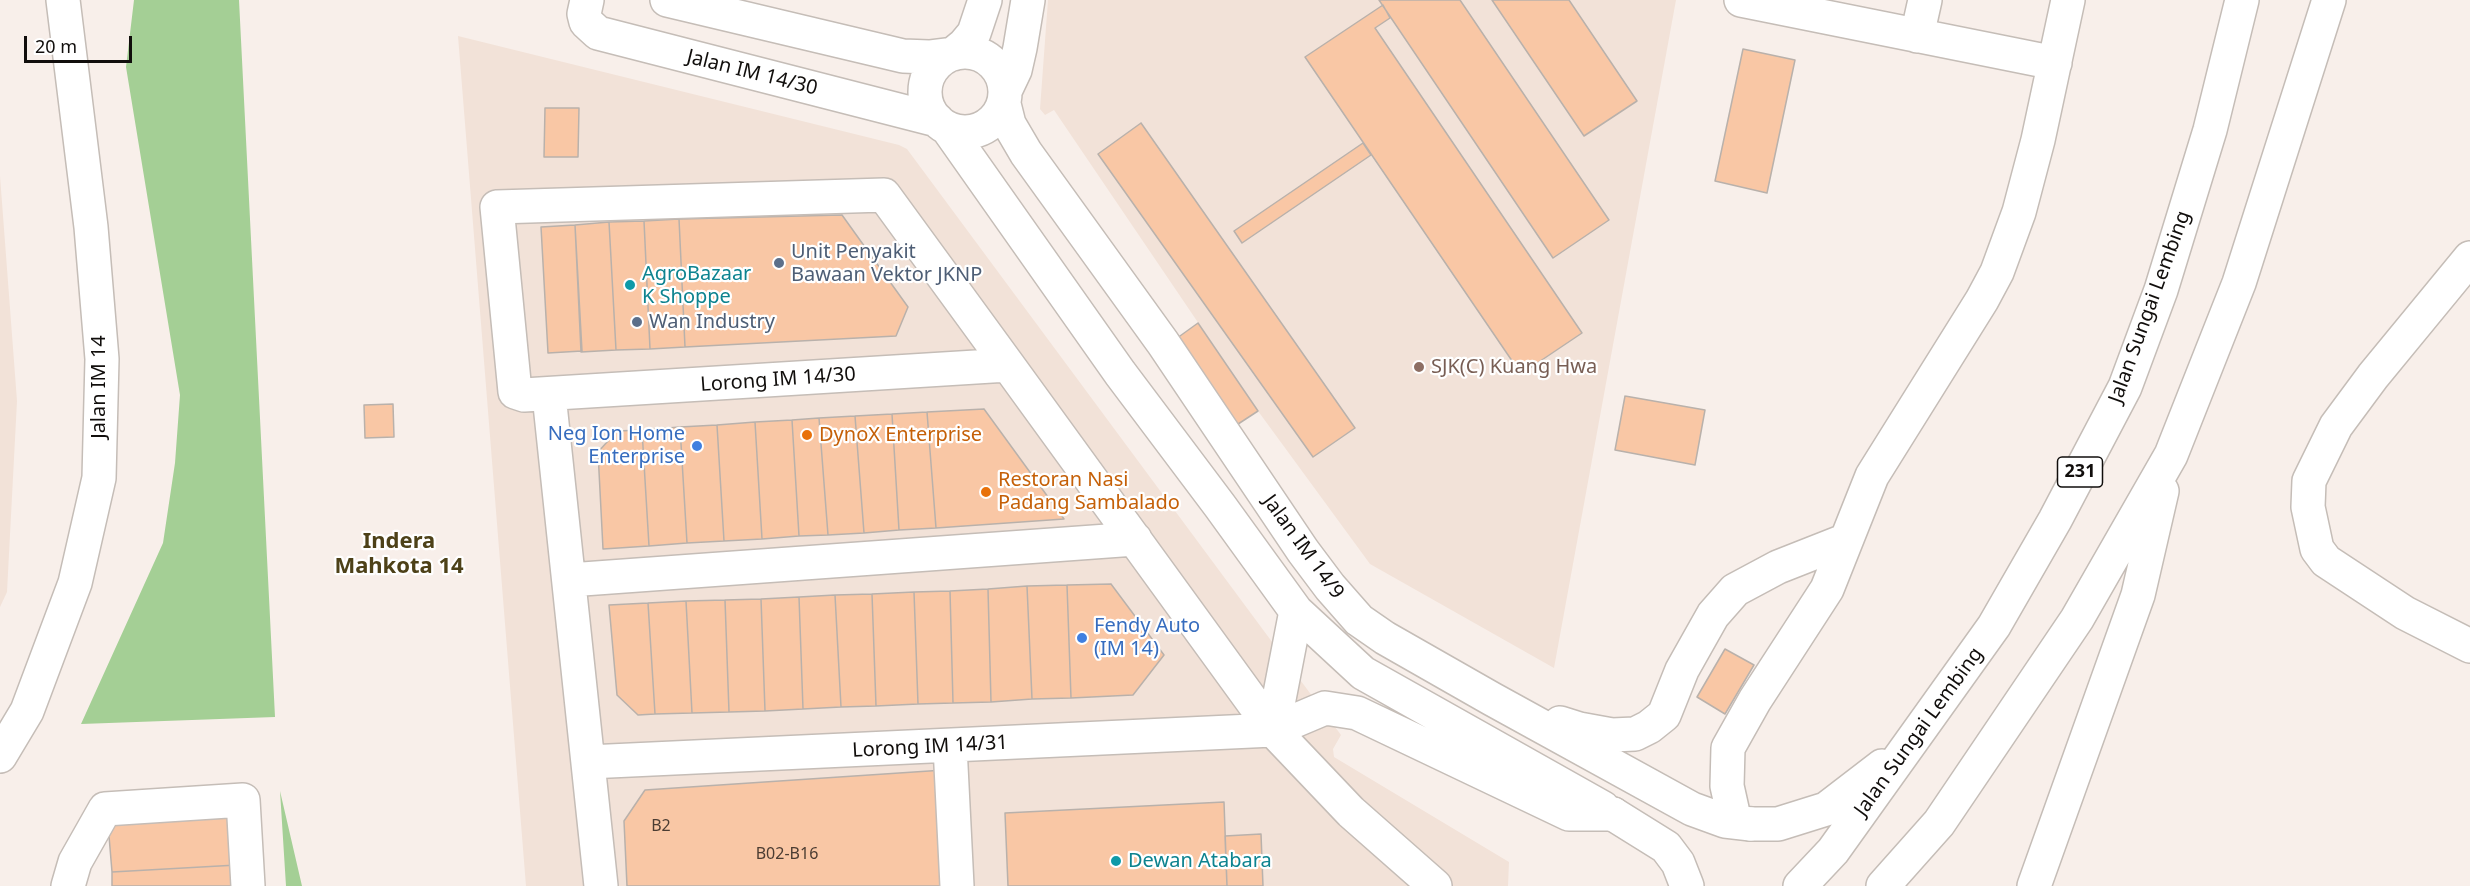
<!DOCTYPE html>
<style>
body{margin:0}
#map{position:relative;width:2470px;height:886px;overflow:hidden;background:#f8efea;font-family:"Noto Sans",sans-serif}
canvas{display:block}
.scale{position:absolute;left:24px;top:36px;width:108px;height:27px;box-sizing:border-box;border:3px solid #110e0c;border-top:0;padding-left:8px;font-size:18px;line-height:21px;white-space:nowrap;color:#110e0c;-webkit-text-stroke:4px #fff;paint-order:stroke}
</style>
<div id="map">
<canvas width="2470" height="886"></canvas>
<div class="scale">20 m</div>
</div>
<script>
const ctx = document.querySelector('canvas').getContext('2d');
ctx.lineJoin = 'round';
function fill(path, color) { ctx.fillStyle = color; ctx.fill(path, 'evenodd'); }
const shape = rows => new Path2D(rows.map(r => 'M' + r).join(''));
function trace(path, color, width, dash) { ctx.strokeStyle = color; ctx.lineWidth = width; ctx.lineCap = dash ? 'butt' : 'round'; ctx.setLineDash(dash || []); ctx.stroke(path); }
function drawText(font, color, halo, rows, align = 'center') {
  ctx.font = font + ' "Noto Sans",sans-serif'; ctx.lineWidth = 4.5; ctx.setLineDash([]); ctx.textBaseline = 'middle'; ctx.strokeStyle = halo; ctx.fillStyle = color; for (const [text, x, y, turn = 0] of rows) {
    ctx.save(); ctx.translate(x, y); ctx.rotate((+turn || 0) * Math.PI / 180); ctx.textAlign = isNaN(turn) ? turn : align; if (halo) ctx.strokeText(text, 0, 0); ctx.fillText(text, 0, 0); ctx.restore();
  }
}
fill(shape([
 [1048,0,1676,0,1554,668,1370,564,1258,411,1054,110,1045,115,1040,109],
 [458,36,899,145,907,149,1341,735,1333,749,1334,757,1509,862,1508,886,526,886],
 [0,176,17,401,7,592,0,607]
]), '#f2e2d8');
fill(shape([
 [134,0,239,0,275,717,81,724,163,543,175,463,180,395,126,67],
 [280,791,302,886,286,886]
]), '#a4cf95');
const building = shape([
 [1379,0,1460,0,1609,220,1553,258,1379,0],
 [1492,0,1569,0,1637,101,1584,136,1492,0],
 [1383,5,1390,18,1375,28,1582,333,1521,374,1305,57,1383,5],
 [1743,49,1795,60,1767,193,1715,181,1743,49],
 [545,108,579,108,578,157,544,157,545,108],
 [1141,123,1355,428,1313,457,1098,154,1141,123],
 [1363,143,1371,155,1242,243,1234,231,1363,143],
 [842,215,908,307,896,336,685,347,679,219,842,215],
 [679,219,685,347,650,349,644,221,679,219],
 [644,221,650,349,616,350,609,222,644,221],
 [609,222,616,350,581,352,575,225,609,222],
 [575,225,582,351,548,353,541,227,575,225],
 [1198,323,1258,411,1232,428,1173,341,1198,323],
 [1625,396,1705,410,1695,465,1615,450,1625,396],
 [393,404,394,437,365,438,364,405,393,404],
 [984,409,1064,519,936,528,927,412,984,409],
 [927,412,936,528,899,530,892,414,927,412],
 [892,414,899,530,864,533,855,416,892,414],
 [855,416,864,533,828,535,819,418,855,416],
 [819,418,828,535,799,536,792,420,819,418],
 [792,420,799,536,762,539,755,422,792,420],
 [755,422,762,539,724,541,717,425,755,422],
 [717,425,724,541,687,543,680,427,717,425],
 [680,427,687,543,649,546,642,430,680,427],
 [642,430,649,546,603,549,598,452,617,431,642,430],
 [1111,584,1164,655,1133,695,1071,698,1067,585,1111,584],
 [1067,585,1071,698,1032,699,1027,586,1067,585],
 [1027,586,1032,699,991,702,988,589,1027,586],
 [988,589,991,702,953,703,950,591,988,589],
 [950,591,953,703,918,704,914,592,950,591],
 [914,592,918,704,876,706,872,594,914,592],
 [872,594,876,706,841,707,835,595,872,594],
 [835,595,841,707,803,709,799,597,835,595],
 [799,597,803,709,765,711,761,599,799,597],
 [761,599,765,711,729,712,725,600,761,599],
 [725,600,729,712,692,713,686,601,725,600],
 [686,601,692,713,655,714,648,603,686,601],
 [648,603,655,714,638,715,617,695,609,605,648,603],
 [1725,649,1754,665,1725,714,1697,697,1725,649],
 [944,770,951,886,627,886,624,821,645,790,944,770],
 [1224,802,1227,886,1008,886,1005,813,1224,802],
 [234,815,237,865,112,872,108,824,234,815],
 [1261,834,1263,886,1227,886,1225,836,1261,834],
 [237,865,238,886,112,886,112,872,237,865]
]);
fill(building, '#f9c7a5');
trace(building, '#b9b1ab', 1.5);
const minor = shape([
 [587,0,584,14,586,22,598,33,937,120],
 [667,0,903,56,929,57,953,54,964,45,974,33,985,0],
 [1741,0,2055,63],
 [1917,36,1925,0],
 '925 92a40 40 0 1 1 80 0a40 40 0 1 1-80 0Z',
 [1006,89,1015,70,1020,48,1028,0],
 [1004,104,1009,124,1026,153,1163,343,1303,551,1330,587,1359,620,1385,638,1492,699,1692,809,1725,821,1751,824],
 [948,129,1120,373,1220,506,1296,611,1363,673,1603,808],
 [2470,258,2373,376,2336,426,2309,481,2308,507,2317,549,2326,561,2405,613,2470,646],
 [1008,365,524,395,515,392,497,207,884,195,1008,365,1273,730,1351,812,1435,886],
 [549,395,601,886],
 [569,580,1135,539],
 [1560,723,1579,729,1612,735,1635,734,1649,727,1664,715,1682,670,1713,615,1735,590,1778,567,1844,541],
 [1273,730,1296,611],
 [950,746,957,886],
 [0,756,27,711,75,583,99,478,102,359,91,227,63,0],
 [588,762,1273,730,1325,708,1357,713,1569,814,1613,814],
 [1735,822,1727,786,1728,748,1755,700,1827,589,1872,476,1982,300,1997,272,2019,212,2038,140,2068,0],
 [68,886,75,862,105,809,243,800,248,886]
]);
const major = shape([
 [1613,814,1666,847,1678,863,1687,886],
 [1751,824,1778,824,1826,809,1882,766],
 [1800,886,1833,851,1994,626,2055,520,2125,387,2161,290,2210,130,2242,0],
 [1883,886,1939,823,2077,619,2171,455,2239,283,2329,0],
 [2034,886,2138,595,2162,491]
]);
trace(minor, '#c5bdb7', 36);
trace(major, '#c5bdb7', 36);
trace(minor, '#fff', 33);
trace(major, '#fff', 33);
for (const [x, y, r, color] of [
 [779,263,6,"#5c6f8a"],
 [630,285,6,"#0f9aa8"],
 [637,322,6,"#5c6f8a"],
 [1419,367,6,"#8d6e63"],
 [807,435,6,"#e8710a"],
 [697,446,6,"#3f7fe0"],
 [986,492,6,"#e8710a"],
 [1082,638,6,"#3f7fe0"],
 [1116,861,6,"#0f9aa8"]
]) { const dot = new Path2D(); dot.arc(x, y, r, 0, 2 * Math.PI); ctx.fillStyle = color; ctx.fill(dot); trace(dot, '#fff', 2); }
drawText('16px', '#4b3c32', null, [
 ["B2",661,826],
 ["B02-B16",787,854]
]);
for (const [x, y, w] of [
 [2080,472,45]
]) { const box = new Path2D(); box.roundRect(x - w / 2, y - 15, w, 30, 4.5); ctx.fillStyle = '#fff'; ctx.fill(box); trace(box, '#110e0c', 1.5); }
drawText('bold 18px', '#110e0c', null, [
 ["231",2080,472]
]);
drawText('20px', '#110e0c', '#fff', [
 ["Jalan IM 14/30",752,73,14],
 ["Jalan Sungai Lembing",2150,307,-70],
 ["Lorong IM 14/30",778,380,-4],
 ["Jalan IM 14",99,387,-90],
 ["Jalan IM 14/9",1303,547,54],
 ["Jalan Sungai Lembing",1919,732,-54],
 ["Lorong IM 14/31",930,747,-3]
]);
drawText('20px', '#4e5e75', '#fff', [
 ["Unit Penyakit",791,252],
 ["Bawaan Vektor JKNP",791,275],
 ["Wan Industry",649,322]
], 'left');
drawText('20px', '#0d838f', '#fff', [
 ["AgroBazaar",642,274],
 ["K Shoppe",642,297],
 ["Dewan Atabara",1128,861]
], 'left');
drawText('20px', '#785e54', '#fff', [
 ["SJK(C) Kuang Hwa",1431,367]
], 'left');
drawText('20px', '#366cbe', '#fff', [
 ["Neg Ion Home",685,434],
 ["Enterprise",685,457],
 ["Fendy Auto",1094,626,"left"],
 ["(IM 14)",1094,649,"left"]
], 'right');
drawText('20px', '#c56008', '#fff', [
 ["DynoX Enterprise",819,435],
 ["Restoran Nasi",998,480],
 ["Padang Sambalado",998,503]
], 'left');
drawText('bold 22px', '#4d4118', '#fff', [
 ["Indera",399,542],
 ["Mahkota 14",399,567]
]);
</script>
